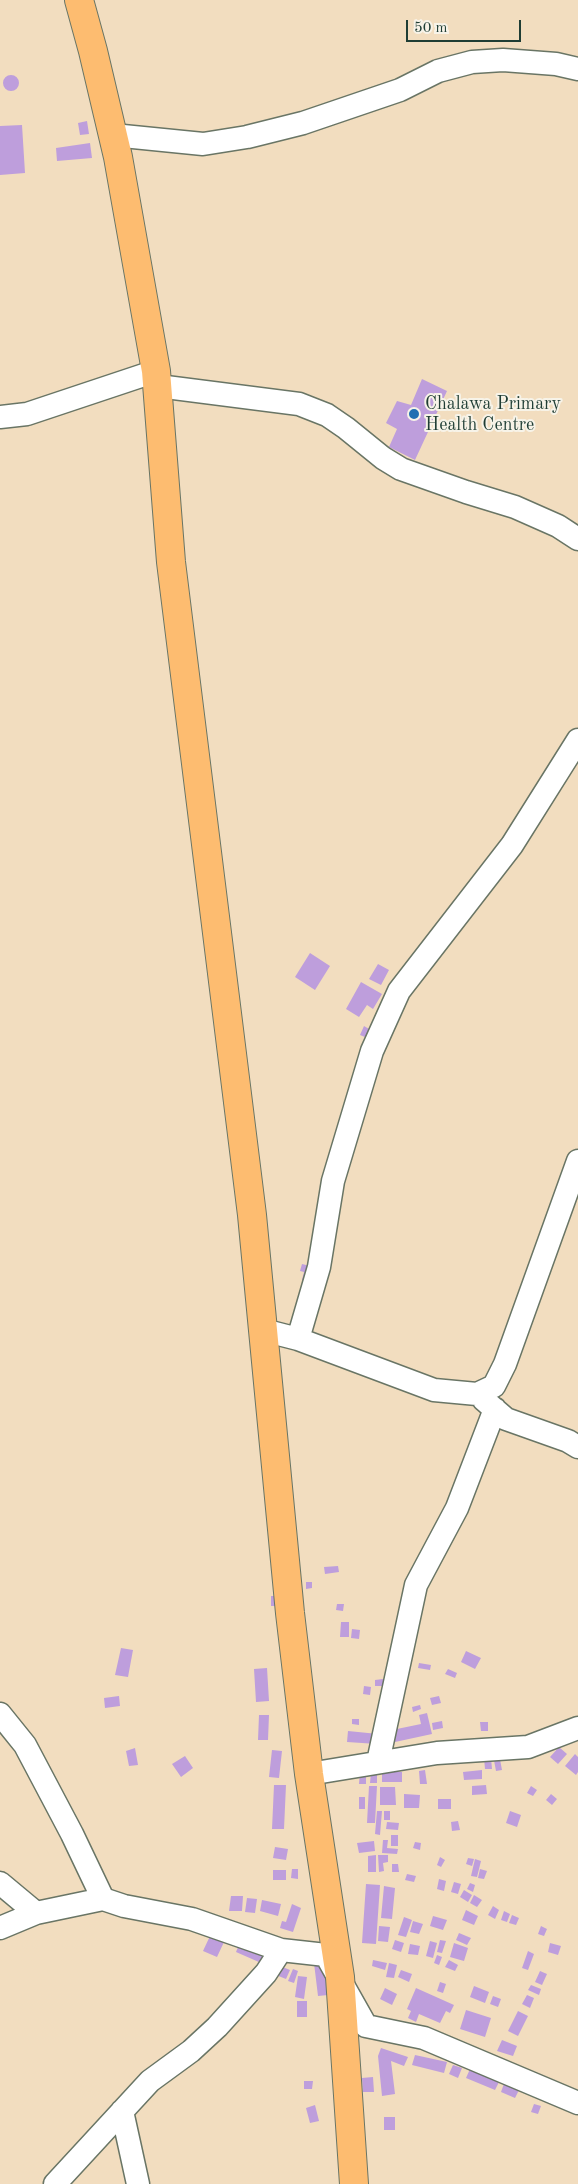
<!DOCTYPE html>
<style>
body{margin:0}
#map{position:relative;width:578px;height:2184px;overflow:hidden;background:#f2ddbf;font-family:"Old Standard TT",serif}
canvas{display:block}
.scale{position:absolute;left:406px;top:20px;width:115px;height:22px;box-sizing:border-box;border:2px solid #1f3d34;border-top:0;padding-left:6px;font-size:15px;line-height:18px;white-space:nowrap;color:#1f3d34;-webkit-text-stroke:4px #f7f3e8;paint-order:stroke}
</style>
<div id="map">
<canvas width="578" height="2184"></canvas>
<div class="scale">50 m</div>
</div>
<script>
const ctx = document.querySelector('canvas').getContext('2d');
ctx.lineJoin = 'round';
function fill(path, color) { ctx.fillStyle = color; ctx.fill(path, 'evenodd'); }
const shape = rows => new Path2D(rows.map(r => 'M' + r).join(''));
function trace(path, color, width, dash) { ctx.strokeStyle = color; ctx.lineWidth = width; ctx.lineCap = dash ? 'butt' : 'round'; ctx.setLineDash(dash || []); ctx.stroke(path); }
function drawText(font, color, halo, rows, align = 'center') {
  ctx.font = font + ' "Old Standard TT",serif'; ctx.lineWidth = 4; ctx.setLineDash([]); ctx.textBaseline = 'middle'; ctx.strokeStyle = halo; ctx.fillStyle = color; for (const [text, x, y, turn = 0] of rows) {
    ctx.save(); ctx.translate(x, y); ctx.rotate((+turn || 0) * Math.PI / 180); ctx.textAlign = isNaN(turn) ? turn : align; if (halo) ctx.strokeText(text, 0, 0); ctx.fillText(text, 0, 0); ctx.restore();
  }
}
fill(shape([
 '3 83a8 8 0 1 1 16 0a8 8 0 1 1-16 0Z',
 [87,121,89,134,80,135,78,123],
 [22,125,25,173,0,175,0,126],
 [90,143,92,158,57,161,56,148],
 [422,379,447,391,415,460,389,447,397,429,386,423,397,401,411,405],
 [310,953,330,966,315,990,295,977],
 [378,964,389,970,381,985,369,979],
 [361,982,382,994,373,1009,367,1005,359,1017,346,1009],
 [364,1026,369,1029,365,1037,360,1035],
 [302,1264,314,1267,310,1282,302,1280,304,1272,300,1271],
 [338,1566,339,1572,325,1574,324,1567],
 [306,1582,312,1582,312,1588,306,1589],
 [271,1596,279,1596,279,1606,271,1606],
 [337,1604,344,1604,343,1611,336,1610],
 [341,1622,349,1622,349,1637,340,1637],
 [352,1629,360,1630,359,1639,351,1638],
 [121,1648,133,1650,128,1677,115,1675],
 [466,1651,481,1658,475,1669,461,1662],
 [419,1663,431,1665,430,1670,418,1668],
 [267,1668,269,1701,256,1702,254,1669],
 [448,1669,457,1673,455,1678,445,1674],
 [383,1679,383,1686,375,1686,375,1680],
 [364,1686,371,1687,370,1695,363,1694],
 [119,1696,120,1706,105,1708,104,1698],
 [439,1696,441,1703,432,1705,430,1698],
 [420,1705,421,1709,413,1712,412,1707],
 [427,1713,432,1734,395,1742,392,1730,421,1724,419,1715],
 [259,1715,269,1715,268,1740,258,1740],
 [352,1719,359,1719,359,1725,352,1724],
 [442,1721,443,1728,433,1730,432,1723],
 [480,1722,488,1722,488,1731,481,1731],
 [348,1731,378,1734,377,1744,347,1742],
 [559,1747,567,1754,558,1764,550,1757],
 [135,1748,138,1765,129,1766,126,1751],
 [272,1750,282,1751,279,1778,269,1777],
 [499,1754,502,1770,496,1771,493,1755],
 [575,1754,578,1757,578,1772,576,1775,565,1766],
 [185,1756,193,1768,181,1777,172,1764],
 [484,1758,491,1758,492,1769,485,1769],
 [425,1770,427,1784,420,1784,419,1771],
 [482,1770,482,1779,464,1780,463,1772],
 [360,1771,366,1771,366,1784,359,1784],
 [382,1772,402,1772,402,1782,382,1782],
 [371,1773,377,1773,377,1783,370,1783],
 [274,1785,286,1785,284,1829,272,1829],
 [486,1785,487,1794,472,1795,472,1786],
 [369,1786,377,1786,375,1823,367,1823],
 [531,1786,537,1790,533,1796,527,1793],
 [380,1787,395,1787,396,1805,380,1805],
 [404,1794,420,1795,419,1808,404,1808],
 [551,1794,557,1799,552,1805,546,1800],
 [359,1797,365,1797,365,1809,359,1809],
 [438,1799,451,1799,451,1809,438,1809],
 [377,1811,382,1811,380,1835,375,1834],
 [384,1811,390,1811,390,1820,384,1820],
 [510,1811,521,1815,517,1827,506,1823],
 [458,1821,460,1830,452,1831,451,1822],
 [387,1822,399,1823,398,1830,386,1829],
 [391,1835,398,1835,398,1846,391,1846],
 [383,1840,388,1840,387,1848,398,1849,397,1854,382,1853],
 [374,1841,375,1851,359,1853,357,1843],
 [415,1842,421,1843,420,1850,413,1848],
 [275,1847,288,1849,286,1860,273,1858],
 [376,1855,376,1872,368,1872,368,1856],
 [378,1855,388,1855,388,1862,383,1863,384,1871,379,1872],
 [440,1857,445,1860,441,1867,437,1865],
 [468,1858,474,1859,472,1866,466,1864],
 [475,1859,481,1861,477,1877,471,1876],
 [392,1864,398,1864,399,1872,392,1872],
 [292,1869,298,1869,298,1879,291,1878],
 [480,1869,487,1871,484,1879,478,1878],
 [273,1870,286,1870,286,1880,273,1880],
 [407,1874,416,1876,414,1882,405,1880],
 [439,1879,446,1881,444,1891,437,1889],
 [454,1882,461,1884,458,1894,451,1892],
 [470,1883,475,1885,473,1892,467,1889],
 [366,1884,380,1885,376,1944,362,1943],
 [384,1886,395,1888,392,1919,381,1918],
 [464,1890,472,1895,468,1902,460,1897],
 [474,1895,482,1900,477,1907,470,1903],
 [231,1896,243,1896,242,1911,229,1911],
 [247,1898,257,1899,255,1913,245,1912],
 [262,1900,281,1904,278,1916,260,1911],
 [292,1904,301,1908,293,1932,280,1928,282,1921,286,1922],
 [493,1906,499,1910,495,1919,488,1915],
 [466,1910,478,1916,474,1925,462,1920],
 [504,1911,510,1914,507,1922,501,1920],
 [512,1915,519,1918,516,1925,509,1923],
 [433,1916,447,1920,443,1930,430,1926],
 [404,1917,412,1920,406,1937,398,1935],
 [413,1921,423,1924,419,1934,410,1932],
 [379,1926,390,1927,388,1942,378,1941],
 [541,1926,547,1929,544,1936,538,1934],
 [459,1933,471,1938,467,1945,456,1940],
 [210,1936,224,1942,217,1957,203,1951],
 [395,1940,404,1943,401,1952,392,1949],
 [440,1940,446,1941,442,1953,437,1952],
 [430,1941,437,1943,433,1958,426,1956],
 [240,1942,272,1956,268,1966,236,1952],
 [454,1943,468,1948,464,1961,450,1957],
 [550,1943,561,1946,558,1955,548,1952],
 [410,1944,420,1946,418,1955,408,1954],
 [528,1951,534,1954,528,1970,522,1968],
 [437,1955,442,1957,439,1965,434,1963],
 [373,1960,387,1963,385,1970,372,1966],
 [449,1960,458,1965,455,1971,445,1967],
 [324,1962,328,1995,318,1996,314,1963],
 [389,1963,397,1965,394,1978,386,1977],
 [275,1964,290,1970,286,1979,271,1973],
 [293,1969,298,1971,294,1983,288,1981],
 [401,1970,412,1974,409,1982,398,1977],
 [540,1971,547,1974,542,1985,535,1982],
 [298,1976,307,1977,304,1999,295,1997],
 [440,1982,446,1984,443,1993,437,1991],
 [531,1985,541,1989,539,1995,528,1990],
 [474,1986,489,1992,485,2003,470,1997],
 [385,1988,397,1994,392,2005,380,1999],
 [416,1988,454,2005,450,2013,446,2011,440,2023,419,2014,416,2022,408,2018,411,2011,407,2009],
 [527,1995,534,1998,530,2008,522,2004],
 [493,1996,501,1999,498,2007,490,2004],
 [297,2001,307,2001,307,2017,297,2017],
 [466,2010,491,2018,485,2037,460,2029],
 [518,2011,528,2016,518,2036,508,2031],
 [502,2040,517,2046,513,2056,497,2051],
 [381,2048,408,2057,404,2066,391,2061,395,2094,382,2096,378,2056],
 [415,2055,447,2062,444,2073,412,2065],
 [453,2065,462,2068,458,2078,449,2074],
 [470,2069,499,2082,495,2090,466,2078],
 [373,2077,374,2092,363,2092,362,2078],
 [304,2081,313,2081,312,2089,304,2089],
 [505,2081,520,2088,515,2098,501,2092],
 [534,2104,541,2106,538,2114,531,2112],
 [315,2105,319,2121,310,2123,306,2108],
 [384,2117,395,2117,395,2130,384,2130]
]), '#be9edc');
const minor = shape([
 [113,135,203,144,247,137,303,123,400,90,438,71,472,62,503,60,556,64,578,69],
 [158,386,299,404,327,415,346,428,383,458,401,469,466,492,515,507,558,526,578,539],
 [0,417,27,414,156,371],
 [263,1330,298,1339,434,1390,477,1394,494,1386,505,1364,578,1161],
 [298,1339,319,1267,333,1181,372,1051,399,991,512,845,578,740],
 [484,1400,506,1419,568,1441,578,1447],
 [0,1714,25,1745,72,1834,103,1899],
 [378,1762,416,1585,457,1508,495,1409],
 [309,1774,437,1753,528,1747,578,1728],
 [0,1883,36,1913],
 [0,1928,36,1913,103,1899,124,1906,192,1919,281,1950,326,1955,366,2026,424,2038,578,2103],
 [122,2111,138,2184],
 [55,2184,150,2081,191,2051,217,2027,266,1973,281,1950]
]);
const major = shape([
 [79,0,93,51,118,157,156,371,171,562,252,1215,290,1613,309,1774,340,1977,354,2184]
]);
trace(minor, '#697565', 25);
trace(major, '#697565', 30);
trace(minor, '#fff', 22);
trace(major, '#fdbc70', 28);
for (const [x, y, r, color] of [
 [414,414,6,"#1f6fb2"]
]) { const dot = new Path2D(); dot.arc(x, y, r, 0, 2 * Math.PI); ctx.fillStyle = color; ctx.fill(dot); trace(dot, '#f7f3e8', 2); }
drawText('18px', '#1f3d34', '#f7f3e8', [
 ["Chalawa Primary",425,404],
 ["Health Centre",425,425]
], 'left');
</script>
